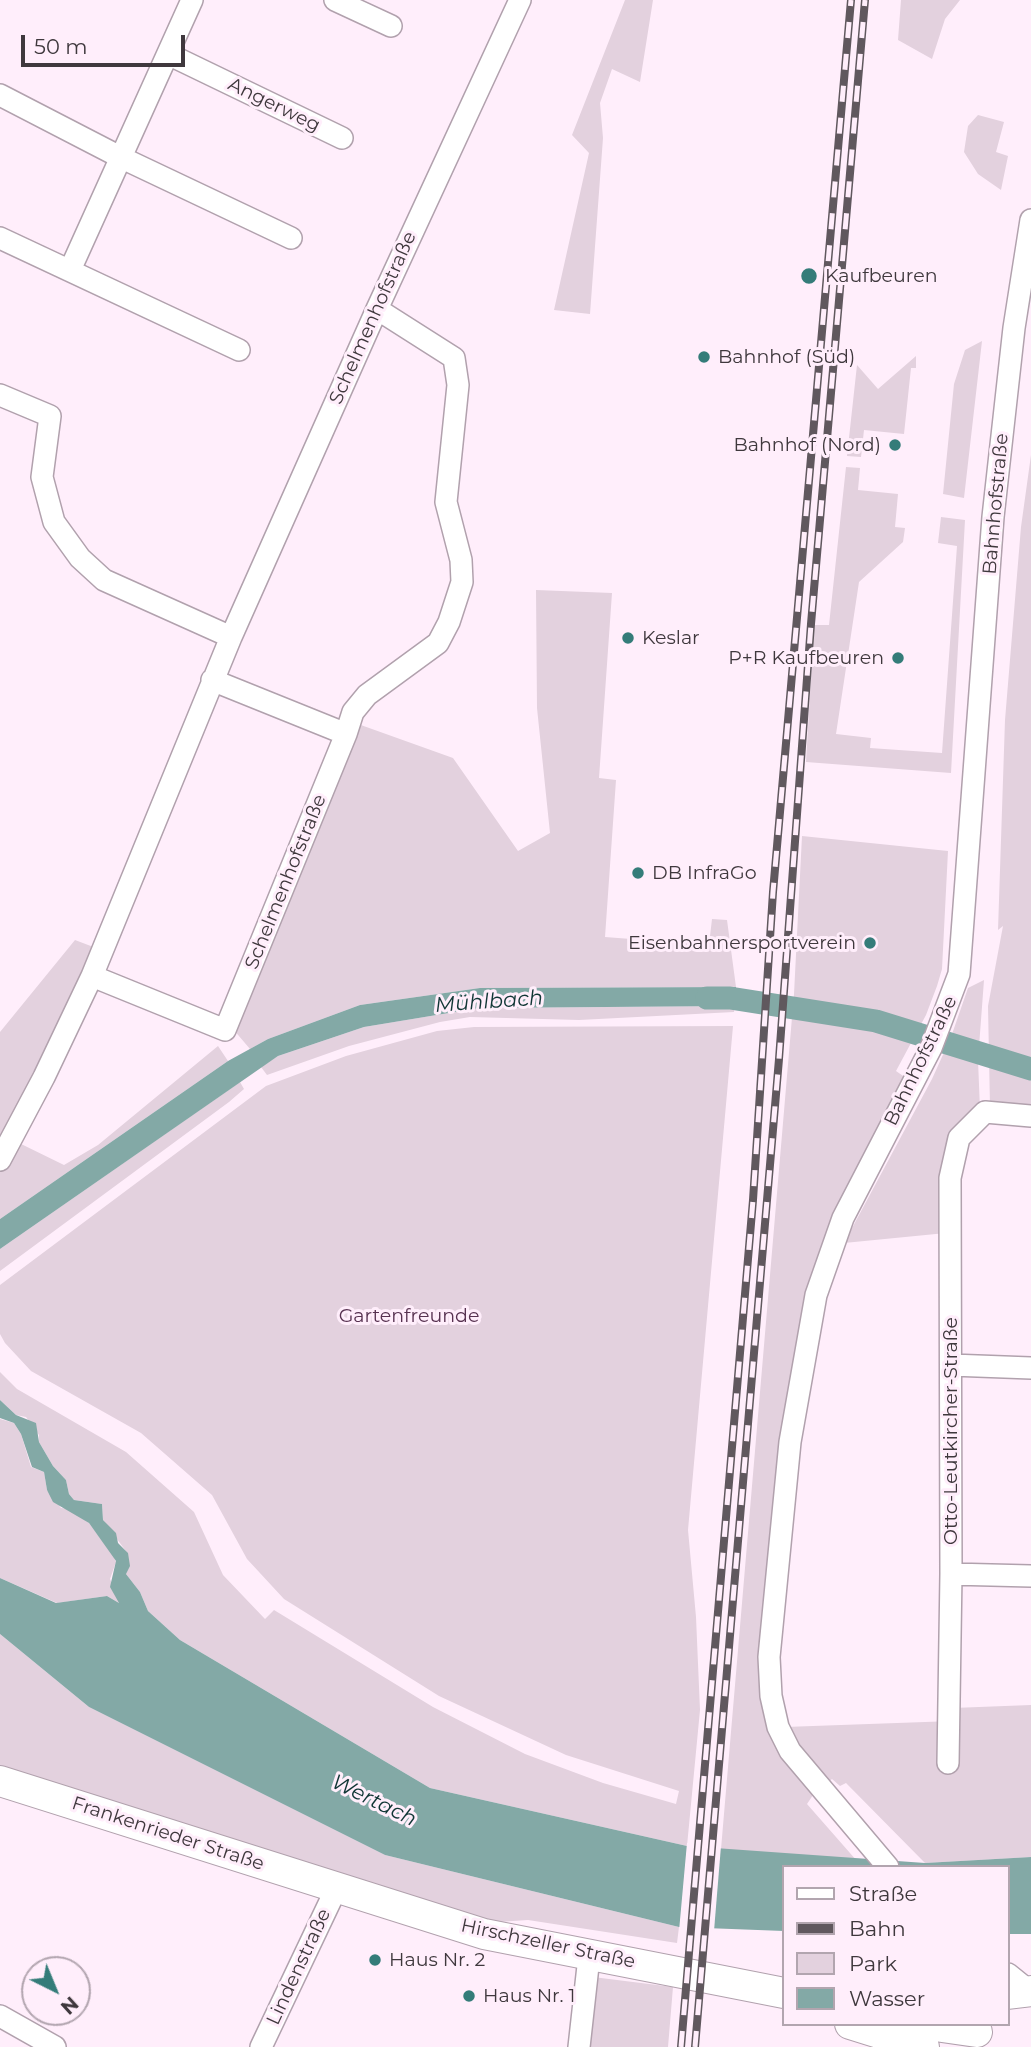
<!DOCTYPE html>
<meta charset="utf-8">
<style>
body{margin:0}
#map{position:relative;width:1031px;height:2047px;overflow:hidden;background:#ffeefb;font-family:Montserrat,sans-serif}
canvas{display:block}
.legend{position:absolute;left:782px;top:1865px;width:228px;height:161px;box-sizing:border-box;background:#ffeefb;border:2px solid #b2a5af;margin:0;padding:9px 12px;list-style:none;font-size:21px;color:#3f383d}
.legend li{display:flex;align-items:center;gap:14px;height:35px}
.legend b{width:35px;border:2px solid #b2a5af}
.north{position:absolute;left:21px;top:1956px;width:70px;height:70px;box-sizing:border-box;background:#ffeefb;border:2px solid #b2a5af;border-radius:50%;rotate:137deg;font-size:19px;font-weight:700;line-height:28px;text-align:center;color:#3f383d}
.north::after{content:'';display:block;margin:auto;width:24px;height:32px;background:#347c79;clip-path:polygon(50% 0,100% 100%,50% 72%,0 100%)}
.scale{position:absolute;left:21px;top:35px;width:164px;height:32px;box-sizing:border-box;border:4px solid #3f383d;border-top:0;padding-left:9px;font-size:21px;line-height:24px;white-space:nowrap;color:#3f383d;-webkit-text-stroke:5px #ffeefb;paint-order:stroke}
</style>
<div id="map">
<canvas width="1031" height="2047"></canvas>
<ul class="legend">
<li><b style="height:9px;background:#fff"></b>Straße</li>
<li><b style="height:9px;background:#60585e"></b>Bahn</li>
<li><b style="height:19px;background:#e3d1de"></b>Park</li>
<li><b style="height:19px;background:#83a9a6"></b>Wasser</li>
</ul>
<div class="north">N</div>
<div class="scale">50 m</div>
</div>
<script>
const ctx = document.querySelector('canvas').getContext('2d');
ctx.lineJoin = 'round';
function fill(path, color) { ctx.fillStyle = color; ctx.fill(path, 'evenodd'); }
const shape = rows => new Path2D(rows.map(r => 'M' + r).join(''));
function trace(path, color, width, dash) { ctx.strokeStyle = color; ctx.lineWidth = width; ctx.lineCap = dash ? 'butt' : 'round'; ctx.setLineDash(dash || []); ctx.stroke(path); }
function drawText(font, color, halo, rows, align = 'center') {
  ctx.font = font + ' Montserrat,sans-serif'; ctx.lineWidth = 6; ctx.setLineDash([]); ctx.textBaseline = 'middle'; ctx.strokeStyle = halo; ctx.fillStyle = color; for (const [text, x, y, turn = 0] of rows) {
    ctx.save(); ctx.translate(x, y); ctx.rotate((+turn || 0) * Math.PI / 180); ctx.textAlign = isNaN(turn) ? turn : align; if (halo) ctx.strokeText(text, 0, 0); ctx.fillText(text, 0, 0); ctx.restore();
  }
}
fill(shape([
 [625,0,653,0,640,82,612,69,600,103,603,138,590,314,554,310,589,153,572,135],
 [901,0,960,0,945,19,932,59,898,40],
 [978,115,1004,122,996,152,1008,156,1001,190,978,174,964,152,968,126],
 [982,341,964,498,943,494,954,384,965,350],
 [916,356,916,368,911,368,904,434,864,430,861,457,847,456,857,365,878,389],
 [1031,455,1031,1109,990,1107,988,1006,1003,926,998,930,1005,720,1021,527],
 [846,467,860,468,858,490,898,494,895,527,905,528,903,542,859,582,836,734,871,738,870,748,942,753,957,546,938,543,941,517,965,520,951,773,806,762,814,625,829,625],
 [536,590,612,593,599,778,616,780,605,937,709,945,712,919,727,920,736,987,480,988,360,1005,268,1039,250,1049,233,1029,358,724,453,758,518,851,550,833,537,708],
 [802,836,948,851,942,969,937,986,926,1015,896,1071,906,1078,836,1215,768,1588,785,1755,813,1795,807,1804,857,1861,721,1849,794,994],
 [75,940,96,948,0,1145,0,1032],
 [984,980,978,1060,980,1110,954,1136,946,1233,844,1243,932,1079,951,1037,968,988],
 [735,1006,734,1012,579,1020,470,1017,440,1022,349,1046,267,1075,261,1067,278,1056,364,1027,479,1008],
 [733,1026,688,1530,696,1617,700,1710,687,1846,430,1788,180,1640,148,1611,140,1592,126,1574,128,1554,103,1520,102,1504,74,1500,69,1494,66,1480,53,1466,39,1442,39,1435,26,1417,16,1415,0,1400,0,1372,17,1389,126,1452,194,1512,223,1575,265,1619,274,1610,433,1707,525,1754,603,1783,676,1804,679,1791,566,1755,439,1696,284,1599,247,1559,212,1495,141,1433,31,1371,5,1343,0,1334,0,1285,266,1086,346,1056,437,1031,474,1027],
 [218,1046,228,1061,0,1219,0,1169,17,1142,64,1165,98,1145],
 [240,1082,244,1089,229,1102,0,1271,0,1249],
 [0,1419,14,1423,21,1434,31,1467,44,1472,47,1490,61,1508,70,1509,89,1523,113,1555,116,1562,110,1579,121,1604,107,1596,57,1603,0,1578],
 [0,1634,89,1707,385,1855,679,1927,677,1943,528,1920,483,1923,0,1771],
 [1031,1705,1031,1857,925,1863,846,1783,840,1786,832,1779,826,1784,785,1727,953,1721,953,1708],
 [593,1977,673,1987,668,2047,585,2047]
]), '#e3d1de');
fill(shape([
 [736,987,735,1006,479,1008,364,1027,278,1056,0,1249,0,1219,228,1061,268,1039,360,1005,480,988],
 [0,1400,16,1415,36,1423,39,1442,53,1466,66,1480,69,1494,74,1500,102,1504,103,1520,116,1533,118,1543,128,1553,130,1566,126,1574,140,1592,148,1611,180,1640,430,1788,687,1846,925,1863,1031,1857,1031,1934,1008,1934,1008,1867,784,1867,784,1931,679,1927,385,1855,89,1707,0,1634,0,1578,56,1603,107,1596,119,1603,110,1587,116,1561,89,1523,53,1502,47,1490,44,1472,32,1467,21,1434,14,1423,0,1418]
]), '#83a9a6');
fill(shape([
 [687,1843,721,1846,714,1931,679,1931]
]), '#ffeefb');
trace(shape([
 [707,998,730,998,876,1021,1031,1069]
]), '#83a9a6', 23);
const street = shape([
 [335,0,391,26],
 [168,54,342,138],
 [0,95,120,157,291,238],
 [0,238,239,350],
 [70,270,192,0],
 [0,395,50,416,42,477,54,522,80,558,104,580,231,637],
 [346,734,353,712,367,695,438,643,449,622,462,582,461,560,446,502,458,385,454,358,377,309],
 [92,976,225,1030,346,734,212,680],
 [0,1160,44,1077,92,976,231,637,377,309,520,0],
 [951,1365,1031,1368],
 [951,1574,1031,1576],
 [948,1763,951,1574,950,1178,959,1138,985,1112,1031,1116],
 [888,1867,790,1751,778,1727,771,1696,769,1657,790,1442,816,1295,843,1218,931,1048,959,974,993,517,1014,328,1031,220],
 [1008,1974,1029,1991],
 [0,2016,55,2047],
 [261,2047,337,1887],
 [579,2047,589,1957]
]);
const secondary = shape([
 [0,1781,484,1934,784,1993],
 [1008,1994,1031,1991],
 [850,2024,924,2047],
 [921,2024,977,2032]
]);
trace(street, '#b1a1ad', 24);
trace(secondary, '#b1a1ad', 32);
trace(street, '#fff', 21);
trace(secondary, '#fff', 30);
const rail = shape([
 [681,2047,753,1200,773,892,851,0],
 [695,2047,779,1059,811,624,865,0]
]);
trace(rail, '#60585e', 8);
trace(rail, '#ffeefb', 5, [16]);
for (const [x, y, r, color] of [
 [809,276,9,"#347c79"],
 [704,357,7,"#347c79"],
 [895,445,7,"#347c79"],
 [628,638,7,"#347c79"],
 [898,658,7,"#347c79"],
 [638,873,7,"#347c79"],
 [870,943,7,"#347c79"],
 [375,1960,7,"#347c79"],
 [469,1996,7,"#347c79"]
]) { const dot = new Path2D(); dot.arc(x, y, r, 0, 2 * Math.PI); ctx.fillStyle = color; ctx.fill(dot); trace(dot, '#ffeefb', 2.5); }
drawText('19px', '#3f383d', '#ffeefb', [
 ["Angerweg",274,105,26],
 ["Schelmenhofstraße",373,318,-66],
 ["Bahnhofstraße",996,504,-85],
 ["Schelmenhofstraße",286,882,-68],
 ["Bahnhofstraße",921,1061,-64],
 ["Otto-Leutkircher-Straße",951,1431,-90],
 ["Frankenrieder Straße",168,1834,18],
 ["Hirschzeller Straße",548,1944,12],
 ["Lindenstraße",299,1967,-65]
]);
drawText('19px', '#3f383d', '#ffeefb', [
 ["Kaufbeuren",825,276],
 ["Bahnhof (Süd)",718,357],
 ["Bahnhof (Nord)",881,445,"right"],
 ["Keslar",642,638],
 ["P+R Kaufbeuren",884,658,"right"],
 ["DB InfraGo",652,873],
 ["Eisenbahnersportverein",856,943,"right"],
 ["Haus Nr. 2",389,1960],
 ["Haus Nr. 1",483,1996]
], 'left');
drawText('19px', '#573150', '#ffeefb', [
 ["Gartenfreunde",409,1316]
]);
drawText('italic 21px', '#103635', '#ffeefb', [
 ["Mühlbach",489,1002,-4],
 ["Wertach",374,1801,26]
]);
</script>
